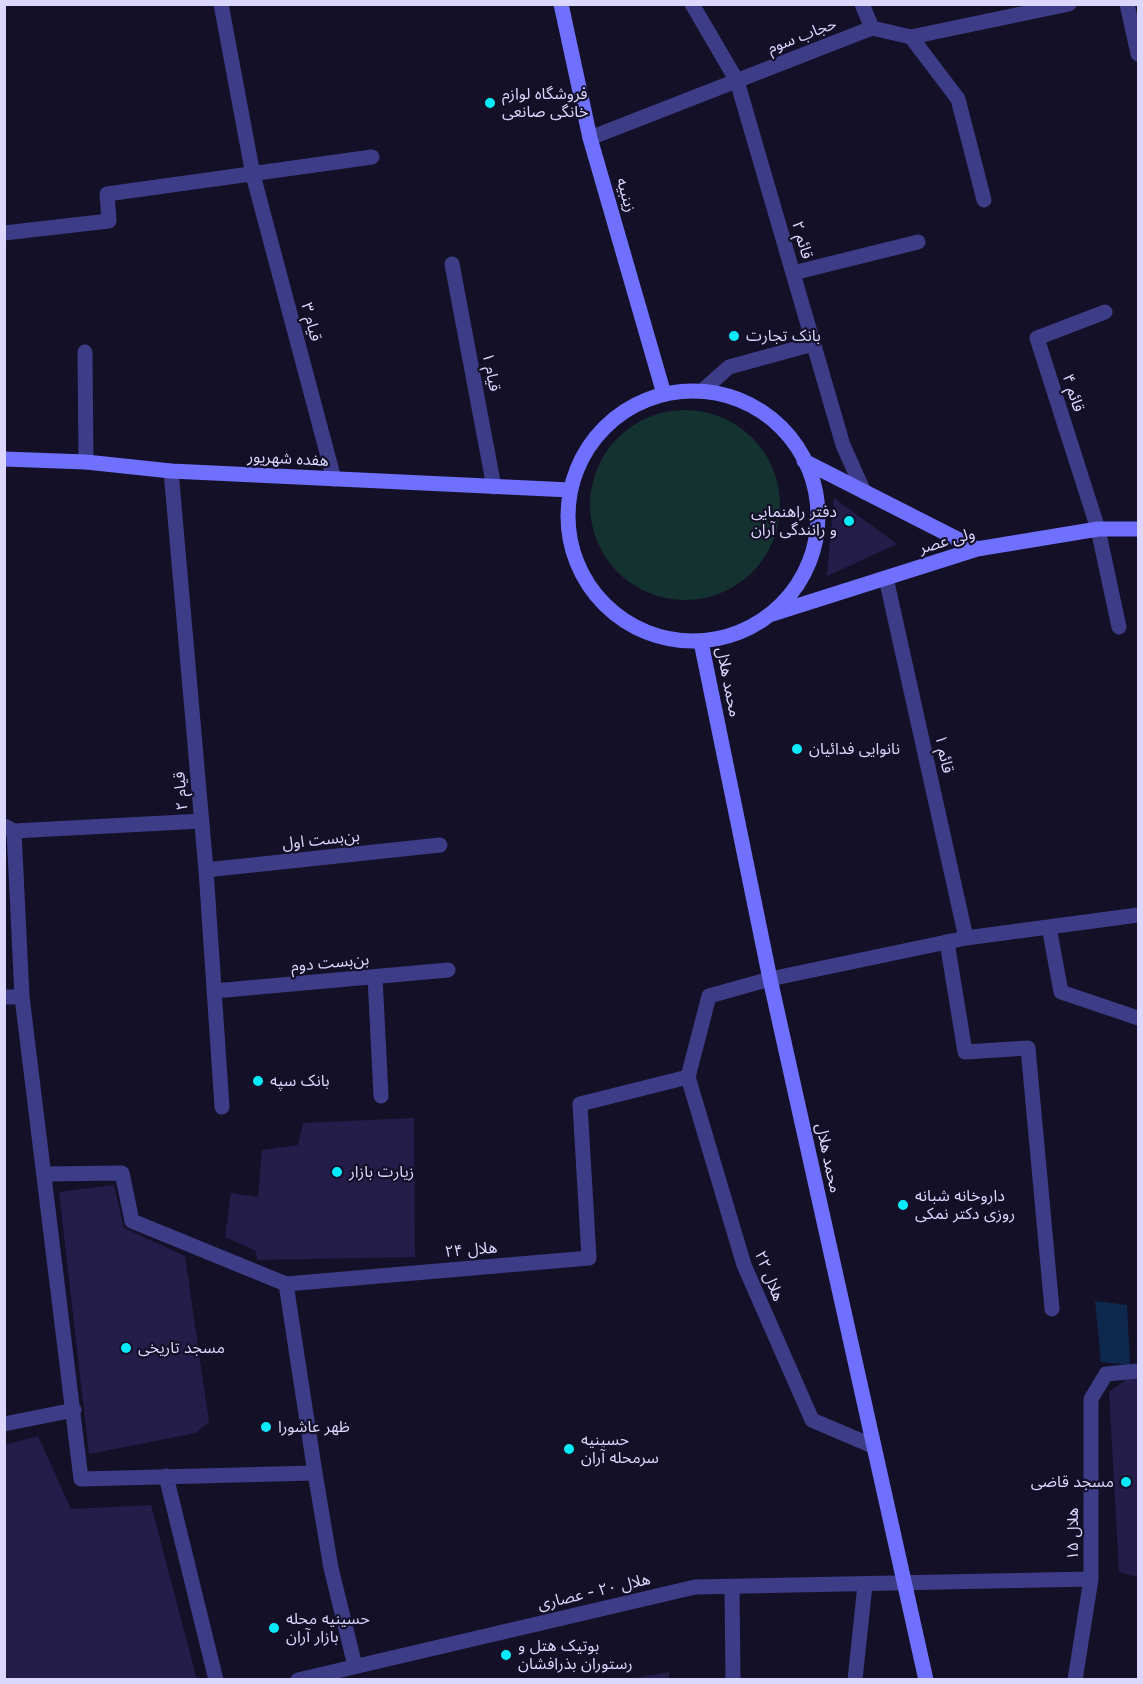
<!DOCTYPE html>
<meta charset="utf-8">
<style>
body{margin:0}
#map{position:relative;width:1143px;height:1684px;overflow:hidden;background:#141028;font-family:Inter,sans-serif}
canvas{display:block}
.frame{position:absolute;inset:0;border:6px solid #dbd7ff;pointer-events:none}
</style>
<div id="map">
<canvas width="1143" height="1684"></canvas>
<div class="frame"></div>
</div>
<script>
const ctx = document.querySelector('canvas').getContext('2d');
ctx.lineJoin = 'round';
function fill(path, color) { ctx.fillStyle = color; ctx.fill(path, 'evenodd'); }
const shape = rows => new Path2D(rows.map(r => 'M' + r).join(''));
function trace(path, color, width, dash) { ctx.strokeStyle = color; ctx.lineWidth = width; ctx.lineCap = dash ? 'butt' : 'round'; ctx.setLineDash(dash || []); ctx.stroke(path); }
function drawText(font, color, halo, rows, align = 'center') {
  ctx.font = font + ' Inter,"Noto Sans Arabic",sans-serif'; ctx.lineWidth = 4.5; ctx.setLineDash([]); ctx.textBaseline = 'middle'; ctx.strokeStyle = halo; ctx.fillStyle = color; for (const [text, x, y, turn = 0] of rows) {
    ctx.save(); ctx.translate(x, y); ctx.rotate((+turn || 0) * Math.PI / 180); ctx.textAlign = isNaN(turn) ? turn : align; if (halo) ctx.strokeText(text, 0, 0); ctx.fillText(text, 0, 0); ctx.restore();
  }
}
fill(shape([
 '590 505a95 95 0 1 1 190 0a95 95 0 1 1-190 0Z'
]), '#133230');
fill(shape([
 [1095,1301,1127,1305,1130,1365,1101,1362]
]), '#0f284d');
fill(shape([
 [834,498,897,544,827,576],
 [414,1118,415,1257,257,1260,256,1251,225,1237,231,1193,258,1197,262,1150,298,1145,303,1123],
 [114,1185,124,1228,185,1256,209,1422,196,1433,89,1454,59,1192],
 [1128,1378,1138,1378,1138,1577,1119,1572,1109,1392],
 [38,1436,71,1509,151,1505,197,1680,4,1680,4,1445],
 [669,1672,669,1680,634,1680,634,1678]
]), '#241c49');
trace(shape([
 [1127,4,1138,54],
 [911,37,958,99,984,200],
 [947,942,965,1052,1028,1048,1052,1309],
 [44,1174,122,1173,132,1221,286,1284]
]), '#3d3c86', 15);
trace(shape([
 [221,4,253,175,334,479],
 [692,4,737,81,843,445,864,492],
 [862,4,872,28],
 [590,138,872,28,911,37,1069,4],
 [4,233,109,221,107,194,372,157],
 [452,264,494,487],
 [793,273,918,242],
 [1105,312,1037,338,1098,529,1119,627],
 [85,352,86,462],
 [702,391,729,367,813,344],
 [171,471,206,870,222,1107],
 [886,578,966,938],
 [4,826,14,831,202,821],
 [14,831,22,997,81,1479,315,1473,286,1284,589,1258,580,1104,688,1077,709,996,770,979,966,938,1138,915],
 [206,870,440,845],
 [1049,927,1061,992,1138,1018],
 [375,977,381,1096],
 [214,991,448,970],
 [4,997,22,997],
 [688,1077,744,1265,812,1420,873,1446],
 [4,1424,74,1410],
 [315,1473,331,1568,355,1666],
 [166,1476,216,1680],
 [732,1587,733,1680],
 [298,1680,695,1587,1091,1579,1091,1399,1106,1374,1138,1371],
 [855,1680,865,1585],
 [1075,1680,1091,1579]
]), '#3d3c86', 15);
trace(shape([
 [561,4,590,138,664,394],
 '568 516a125 125 0 1 1 250 0a125 125 0 1 1-250 0Z',
 [4,459,86,462,171,471,570,490],
 [804,461,977,549],
 [772,614,977,549,1098,529,1138,529],
 [701,642,770,979,926,1680]
]), '#6f70fd', 15);
for (const [x, y, r, color] of [
 [490,103,6,"#06eafc"],
 [734,336,6,"#06eafc"],
 [849,521,6,"#06eafc"],
 [797,749,6,"#06eafc"],
 [258,1081,6,"#06eafc"],
 [337,1172,6,"#06eafc"],
 [903,1205,6,"#06eafc"],
 [126,1348,6,"#06eafc"],
 [266,1427,6,"#06eafc"],
 [569,1449,6,"#06eafc"],
 [1126,1482,6,"#06eafc"],
 [274,1628,6,"#06eafc"],
 [506,1655,6,"#06eafc"]
]) { const dot = new Path2D(); dot.arc(x, y, r, 0, 2 * Math.PI); ctx.fillStyle = color; ctx.fill(dot); trace(dot, '#141028', 2); }
drawText('16px', '#dbd7ff', '#141028', [
 ["حجاب سوم",802,36,-21],
 ["زینبیه",626,195,74],
 ["قائم ۲",802,240,74],
 ["قیام ۳",311,322,75],
 ["قیام ۱",491,372,79],
 ["قائم ۴",1073,393,72],
 ["هفده شهریور",288,459,3],
 ["ولی عصر",947,541,-16],
 ["محمد هلال",728,682,79],
 ["قائم ۱",944,754,78],
 ["قیام ۲",181,791,-95],
 ["بن‌بست اول",321,840,-6],
 ["بن‌بست دوم",330,963,-5],
 ["محمد هلال",828,1158,78],
 ["هلال ۲۴",471,1250,-5],
 ["هلال ۲۲",769,1276,68],
 ["هلال ۱۵",1073,1534,-90],
 ["هلال ۲۰ - عصاری",594,1592,-13]
]);
drawText('16px', '#dbd7ff', '#141028', [
 ["فروشگاه لوازم",502,94],
 ["خانگی صانعی",502,112],
 ["بانک تجارت",746,336],
 ["دفتر راهنمایی",837,512,"right"],
 ["و رانندگی آران",837,530,"right"],
 ["نانوایی فدائیان",809,749],
 ["بانک سپه",270,1081],
 ["زیارت بازار",349,1172],
 ["داروخانه شبانه",915,1196],
 ["روزی دکتر نمکی",915,1214],
 ["مسجد تاریخی",138,1348],
 ["ظهر عاشورا",278,1427],
 ["حسینیه",581,1440],
 ["سرمحله آران",581,1458],
 ["مسجد قاضی",1114,1482,"right"],
 ["حسینیه محله",286,1619],
 ["بازار آران",286,1637],
 ["بوتیک هتل و",518,1646],
 ["رستوران بذرافشان",518,1664]
], 'left');
</script>
